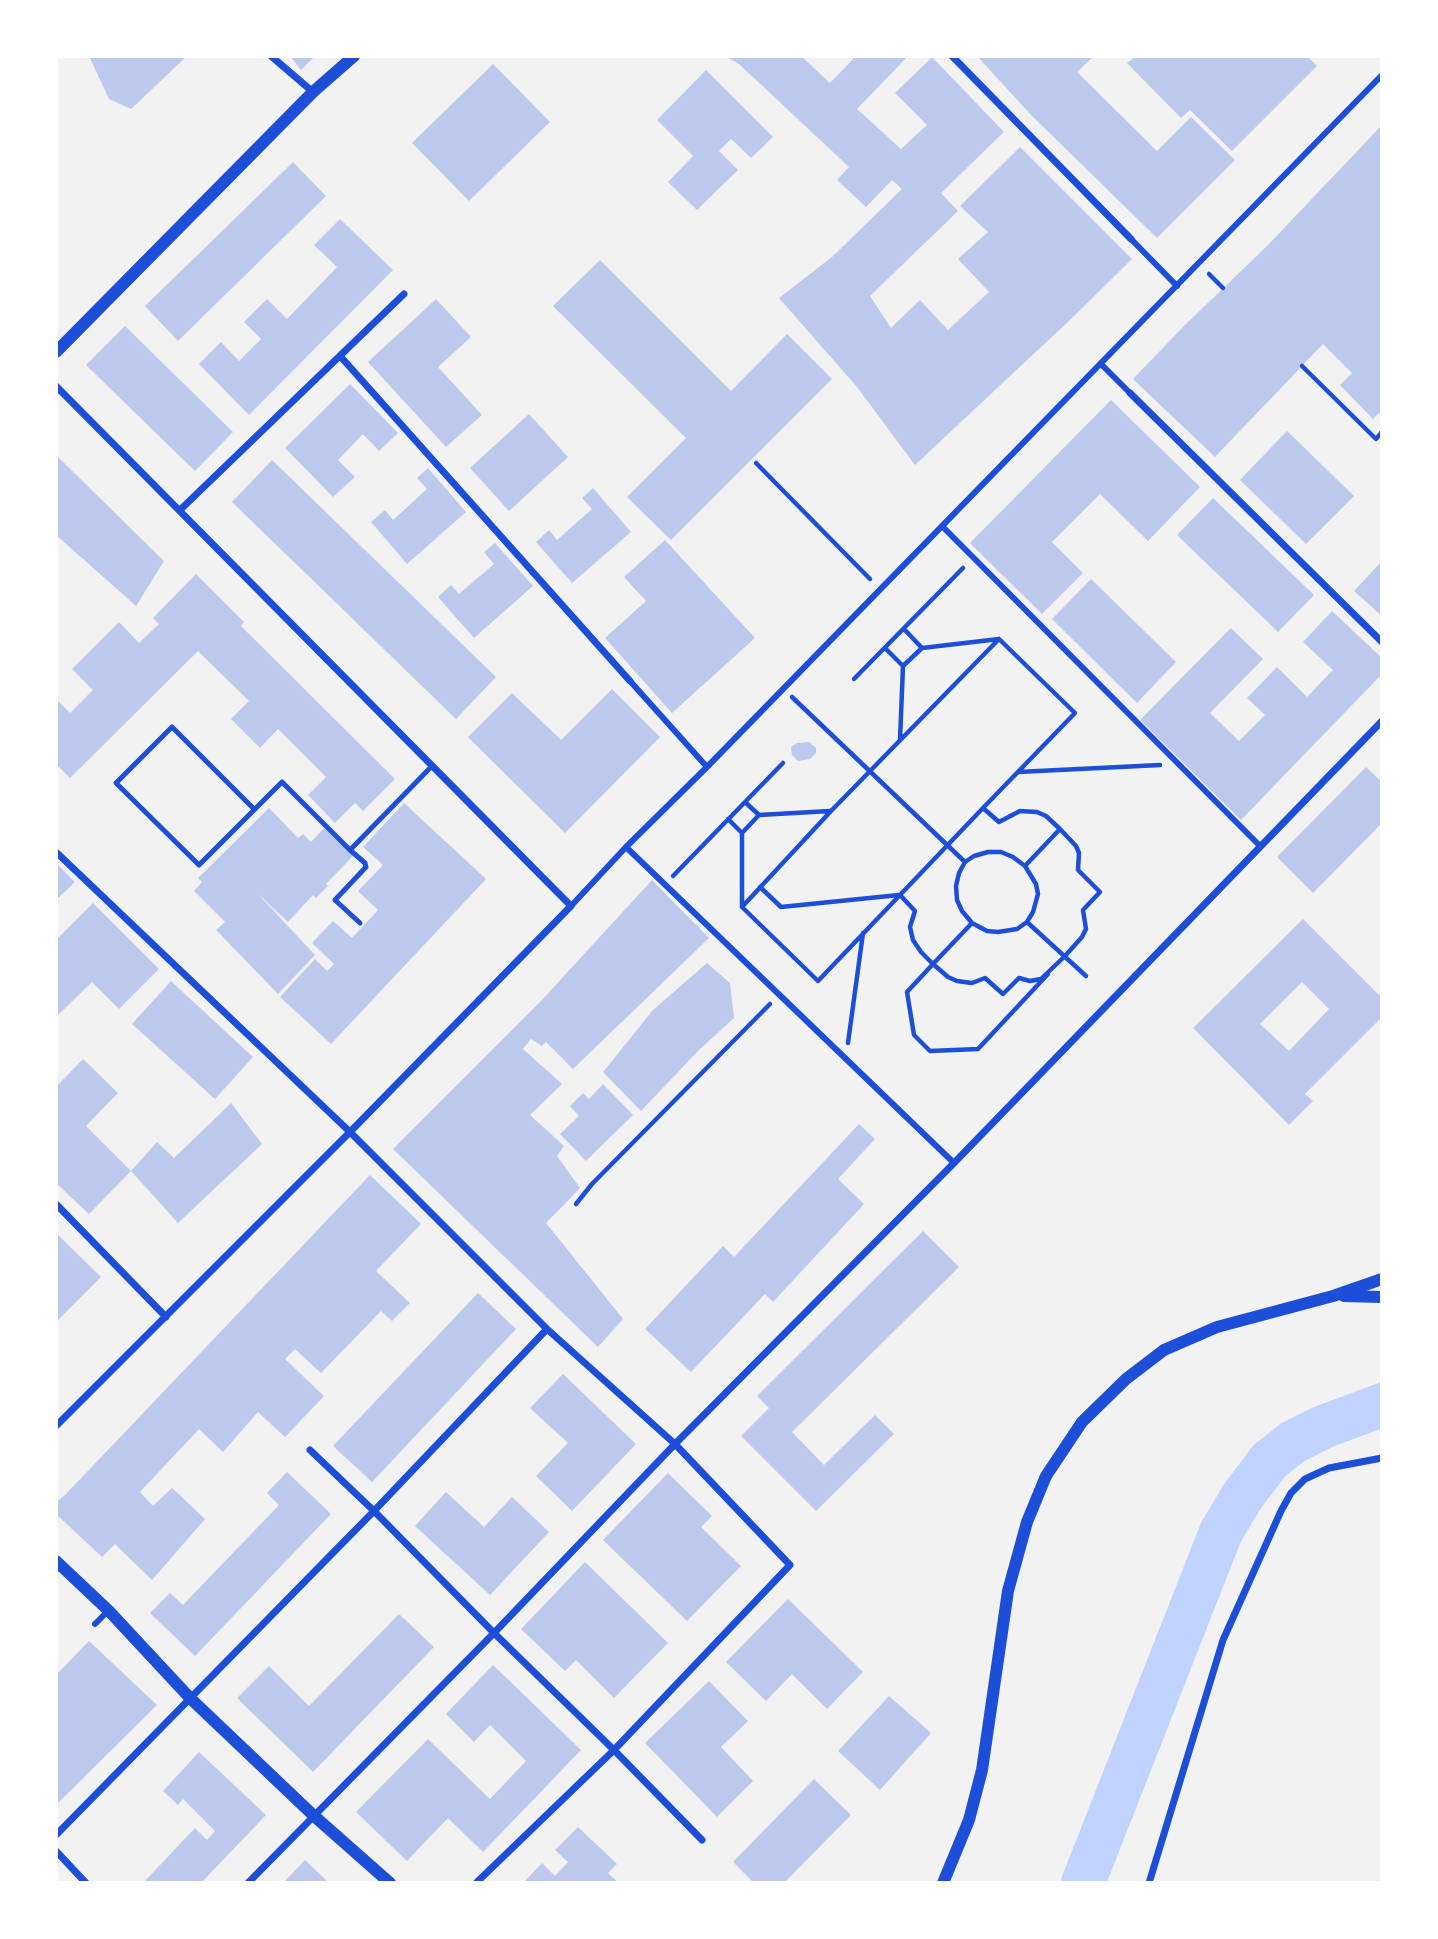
<!DOCTYPE html>
<style>
body{margin:0}
#map{position:relative;width:1438px;height:1939px;overflow:hidden;background:#f2f2f2;font-family:Lato,sans-serif}
canvas{display:block}
.frame{position:absolute;inset:0;border:58px solid #fff;pointer-events:none}
</style>
<div id="map">
<canvas width="1438" height="1939"></canvas>
<div class="frame"></div>
</div>
<script>
const ctx = document.querySelector('canvas').getContext('2d');
ctx.lineJoin = 'round';
const shape = rows => new Path2D(rows.map(r => 'M' + r).join(''));
function trace(path, color, width, dash) { ctx.strokeStyle = color; ctx.lineWidth = width; ctx.lineCap = dash ? 'butt' : 'round'; ctx.setLineDash(dash || []); ctx.stroke(path); }
function fill(path, color) { ctx.fillStyle = color; ctx.fill(path, 'evenodd'); }
trace(shape([
 [1083,1883,1221,1532,1242,1497,1269,1461,1293,1442,1323,1427,1382,1405]
]), '#bfd3fe', 44);
fill(shape([
 [89,56,187,56,131,109,109,99],
 [290,56,315,56,301,70],
 [725,56,801,56,830,83,854,58,852,56,908,56,857,109,901,149,927,125,895,93,932,57,1004,132,941,193,958,211,870,296,891,328,920,300,948,330,989,292,958,259,988,232,960,206,1020,147,1132,259,1071,319,915,465,857,387,779,298,832,257,902,189,892,180,866,207,837,180,849,167,739,64],
 [977,56,1094,56,1077,72,1157,151,1191,117,1235,160,1157,238,1031,115],
 [1137,56,1307,56,1317,66,1232,151,1190,110,1181,118,1127,63],
 [493,64,550,122,469,201,412,143],
 [706,70,773,137,751,158,731,139,719,151,738,170,697,210,668,182,693,156,657,120],
 [1382,125,1382,410,1373,419,1340,385,1352,373,1323,344,1215,457,1133,379,1184,326,1268,245],
 [293,162,326,196,178,341,145,306],
 [340,219,393,270,249,415,199,364,221,342,239,361,261,339,244,322,267,299,287,319,337,267,314,245],
 [600,260,731,391,787,334,832,379,671,540,627,497,686,438,553,306],
 [436,299,471,337,438,367,482,415,446,447,368,362],
 [125,326,233,432,195,471,86,365],
 [350,384,398,433,379,451,363,434,338,460,355,477,333,497,285,448],
 [1111,400,1200,487,1148,541,1100,494,1052,542,1083,573,1042,614,970,543],
 [529,414,568,457,509,511,470,468],
 [1287,431,1354,496,1306,544,1240,480],
 [56,455,164,561,136,606,56,535],
 [272,460,496,677,456,719,232,502],
 [428,468,466,512,407,564,371,522,385,510,393,520,427,489,417,478],
 [593,488,631,532,572,583,536,542,549,530,557,540,592,509,582,498],
 [1213,498,1314,595,1278,632,1177,535],
 [665,540,755,638,672,713,605,638,646,601,624,577],
 [495,543,533,586,474,638,438,597,451,585,459,594,494,564,484,552],
 [1382,561,1382,616,1354,591],
 [196,574,244,622,241,626,395,779,363,811,355,803,335,823,308,795,326,777,278,729,260,748,231,719,249,701,198,651,70,778,56,764,56,699,70,713,93,690,72,669,119,622,139,643,159,624,153,618],
 [1091,579,1176,662,1137,703,1052,619],
 [1332,611,1382,658,1382,674,1241,820,1140,720,1231,628,1263,659,1210,713,1239,741,1265,715,1247,698,1277,667,1307,697,1333,670,1303,642],
 [612,689,660,737,565,833,468,737,512,693,561,740],
 [809,742,816,748,816,753,810,759,798,761,792,755,791,747,797,743],
 [1366,767,1382,782,1382,823,1313,893,1277,857],
 [404,803,486,879,331,1044,280,997,315,959,327,971,334,964,312,943,333,921,352,938,378,910,358,891,383,865,363,847],
 [269,808,298,838,303,834,311,842,324,828,353,856,326,884,328,886,316,898,313,895,288,922,258,894,315,955,278,994,216,930,225,922,194,891,202,882,198,878],
 [56,863,75,882,56,900],
 [652,880,709,938,573,1069,546,1042,542,1046,531,1039,523,1049,562,1084,530,1115,564,1146,557,1156,580,1188,546,1223,623,1319,598,1347,393,1149,541,1001],
 [93,903,159,969,119,1009,92,982,56,1017,56,940],
 [1303,919,1382,998,1382,1017,1305,1094,1313,1101,1289,1125,1193,1028],
 [1302,982,1329,1009,1289,1051,1260,1024],
 [707,963,730,983,734,1018,699,1050,641,1111,603,1072,653,1010],
 [171,981,253,1057,215,1099,132,1024],
 [83,1059,118,1093,86,1126,131,1171,157,1142,174,1158,231,1103,262,1144,178,1223,131,1171,89,1214,56,1183,56,1087],
 [603,1084,633,1115,586,1161,560,1134,579,1116,570,1106,583,1093,589,1099],
 [859,1124,875,1139,838,1179,864,1204,773,1302,765,1294,691,1372,645,1329,723,1246,734,1257],
 [370,1175,421,1224,376,1271,410,1303,392,1321,381,1311,321,1373,295,1349,285,1359,324,1396,285,1437,258,1412,223,1452,199,1429,140,1492,153,1506,172,1488,205,1519,152,1580,115,1544,102,1557,56,1514,56,1502,65,1495],
 [923,1231,959,1267,792,1432,824,1465,875,1415,894,1434,816,1511,741,1436,769,1408,757,1396],
 [56,1233,101,1277,56,1322],
 [478,1293,516,1329,372,1482,333,1446],
 [563,1374,636,1444,572,1511,536,1476,568,1443,530,1408],
 [287,1472,331,1514,195,1656,150,1613,170,1593,183,1605,279,1505,267,1493],
 [668,1473,712,1516,701,1527,741,1566,687,1621,603,1540],
 [446,1492,484,1527,512,1497,549,1532,490,1595,415,1526],
 [585,1562,668,1643,614,1698,576,1660,565,1671,521,1629],
 [788,1599,863,1672,827,1709,792,1674,766,1701,726,1662],
 [399,1614,434,1647,313,1772,237,1698,269,1666,309,1706],
 [89,1641,157,1705,56,1805,56,1675],
 [493,1665,581,1750,483,1852,448,1818,407,1861,356,1812,428,1739,490,1799,526,1761,490,1725,474,1742,446,1714],
 [709,1681,748,1721,721,1747,753,1781,717,1817,645,1743],
 [889,1696,931,1733,880,1790,838,1751],
 [199,1752,266,1815,201,1883,143,1883,195,1828,207,1840,215,1831,183,1799,178,1805,163,1791],
 [814,1779,851,1815,784,1883,754,1883,733,1862],
 [578,1827,617,1864,608,1873,619,1883,523,1883,542,1863,555,1876,568,1862,555,1850],
 [305,1860,329,1883,283,1883]
]), '#bdc9ec');
trace(shape([
 [1209,274,1223,288],
 [1302,366,1376,439,1382,432],
 [756,463,870,579],
 [904,629,922,648],
 [885,648,903,666],
 [854,679,963,568],
 [792,697,965,862,974,856,988,852,1001,852,1013,857,1025,866,1036,884,1038,894,1033,912,1027,922,1086,976],
 [1018,772,1160,765],
 [745,802,759,815],
 [983,808,1075,713,999,639],
 [830,811,759,815,742,833,742,907,818,981,900,895],
 [728,819,742,833],
 [965,862,959,873,956,886,957,900,962,911,972,923,987,931,998,932,1017,929,1027,922],
 [673,876,783,763],
 [760,887,781,907,899,895],
 [742,907,831,811,999,639,922,648,903,666,900,740],
 [972,923,933,964,948,977,957,981,972,983,985,978,1003,994,1019,978,1030,981,1041,979,1065,956,1082,937,1086,929,1083,910,1100,892,1078,870,1079,853,1076,846,1060,829,1025,866],
 [1048,974,978,1049,930,1051,914,1035,907,992,933,964,921,952,913,940,910,927,915,911,900,895,983,808,999,822,1020,811,1037,812,1046,816,1060,829],
 [848,1043,863,933],
 [576,1204,592,1184,770,1004]
]), '#1d4ed8', 4.5);
trace(shape([
 [254,809,172,727,116,783,199,865,282,782,350,850,432,766],
 [350,850,365,863,366,867,335,900,360,923]
]), '#1d4ed8', 5);
trace(shape([
 [1131,239,1177,286],
 [1101,364,1130,393],
 [942,526,1260,846],
 [630,681,707,767],
 [626,847,954,1163],
 [571,906,626,847,707,767,1382,75],
 [95,1624,108,1611]
]), '#1d4ed8', 6);
trace(shape([
 [271,56,313,92],
 [952,56,1131,239],
 [341,357,630,681],
 [56,386,571,906,350,1132,56,1426],
 [1130,393,1382,642],
 [180,510,404,294],
 [56,852,350,1132,547,1329,675,1444,790,1565,614,1750,476,1883],
 [56,1204,166,1317],
 [310,1450,374,1511,494,1633,614,1750,702,1840],
 [56,1835,374,1511,547,1329],
 [56,1851,86,1883],
 [248,1883,494,1633,675,1444,954,1163,1382,721],
 [1149,1883,1223,1640,1281,1511,1291,1493,1305,1479,1329,1468,1382,1458]
]), '#1d4ed8', 7);
trace(shape([
 [56,352,313,92,354,56],
 [1344,1296,1382,1297],
 [56,1561,109,1611,190,1698,313,1815,390,1883],
 [943,1883,969,1820,982,1770,1008,1591,1027,1522,1046,1476,1082,1422,1126,1379,1164,1350,1217,1327,1333,1296,1382,1279]
]), '#1d4ed8', 12);
</script>
